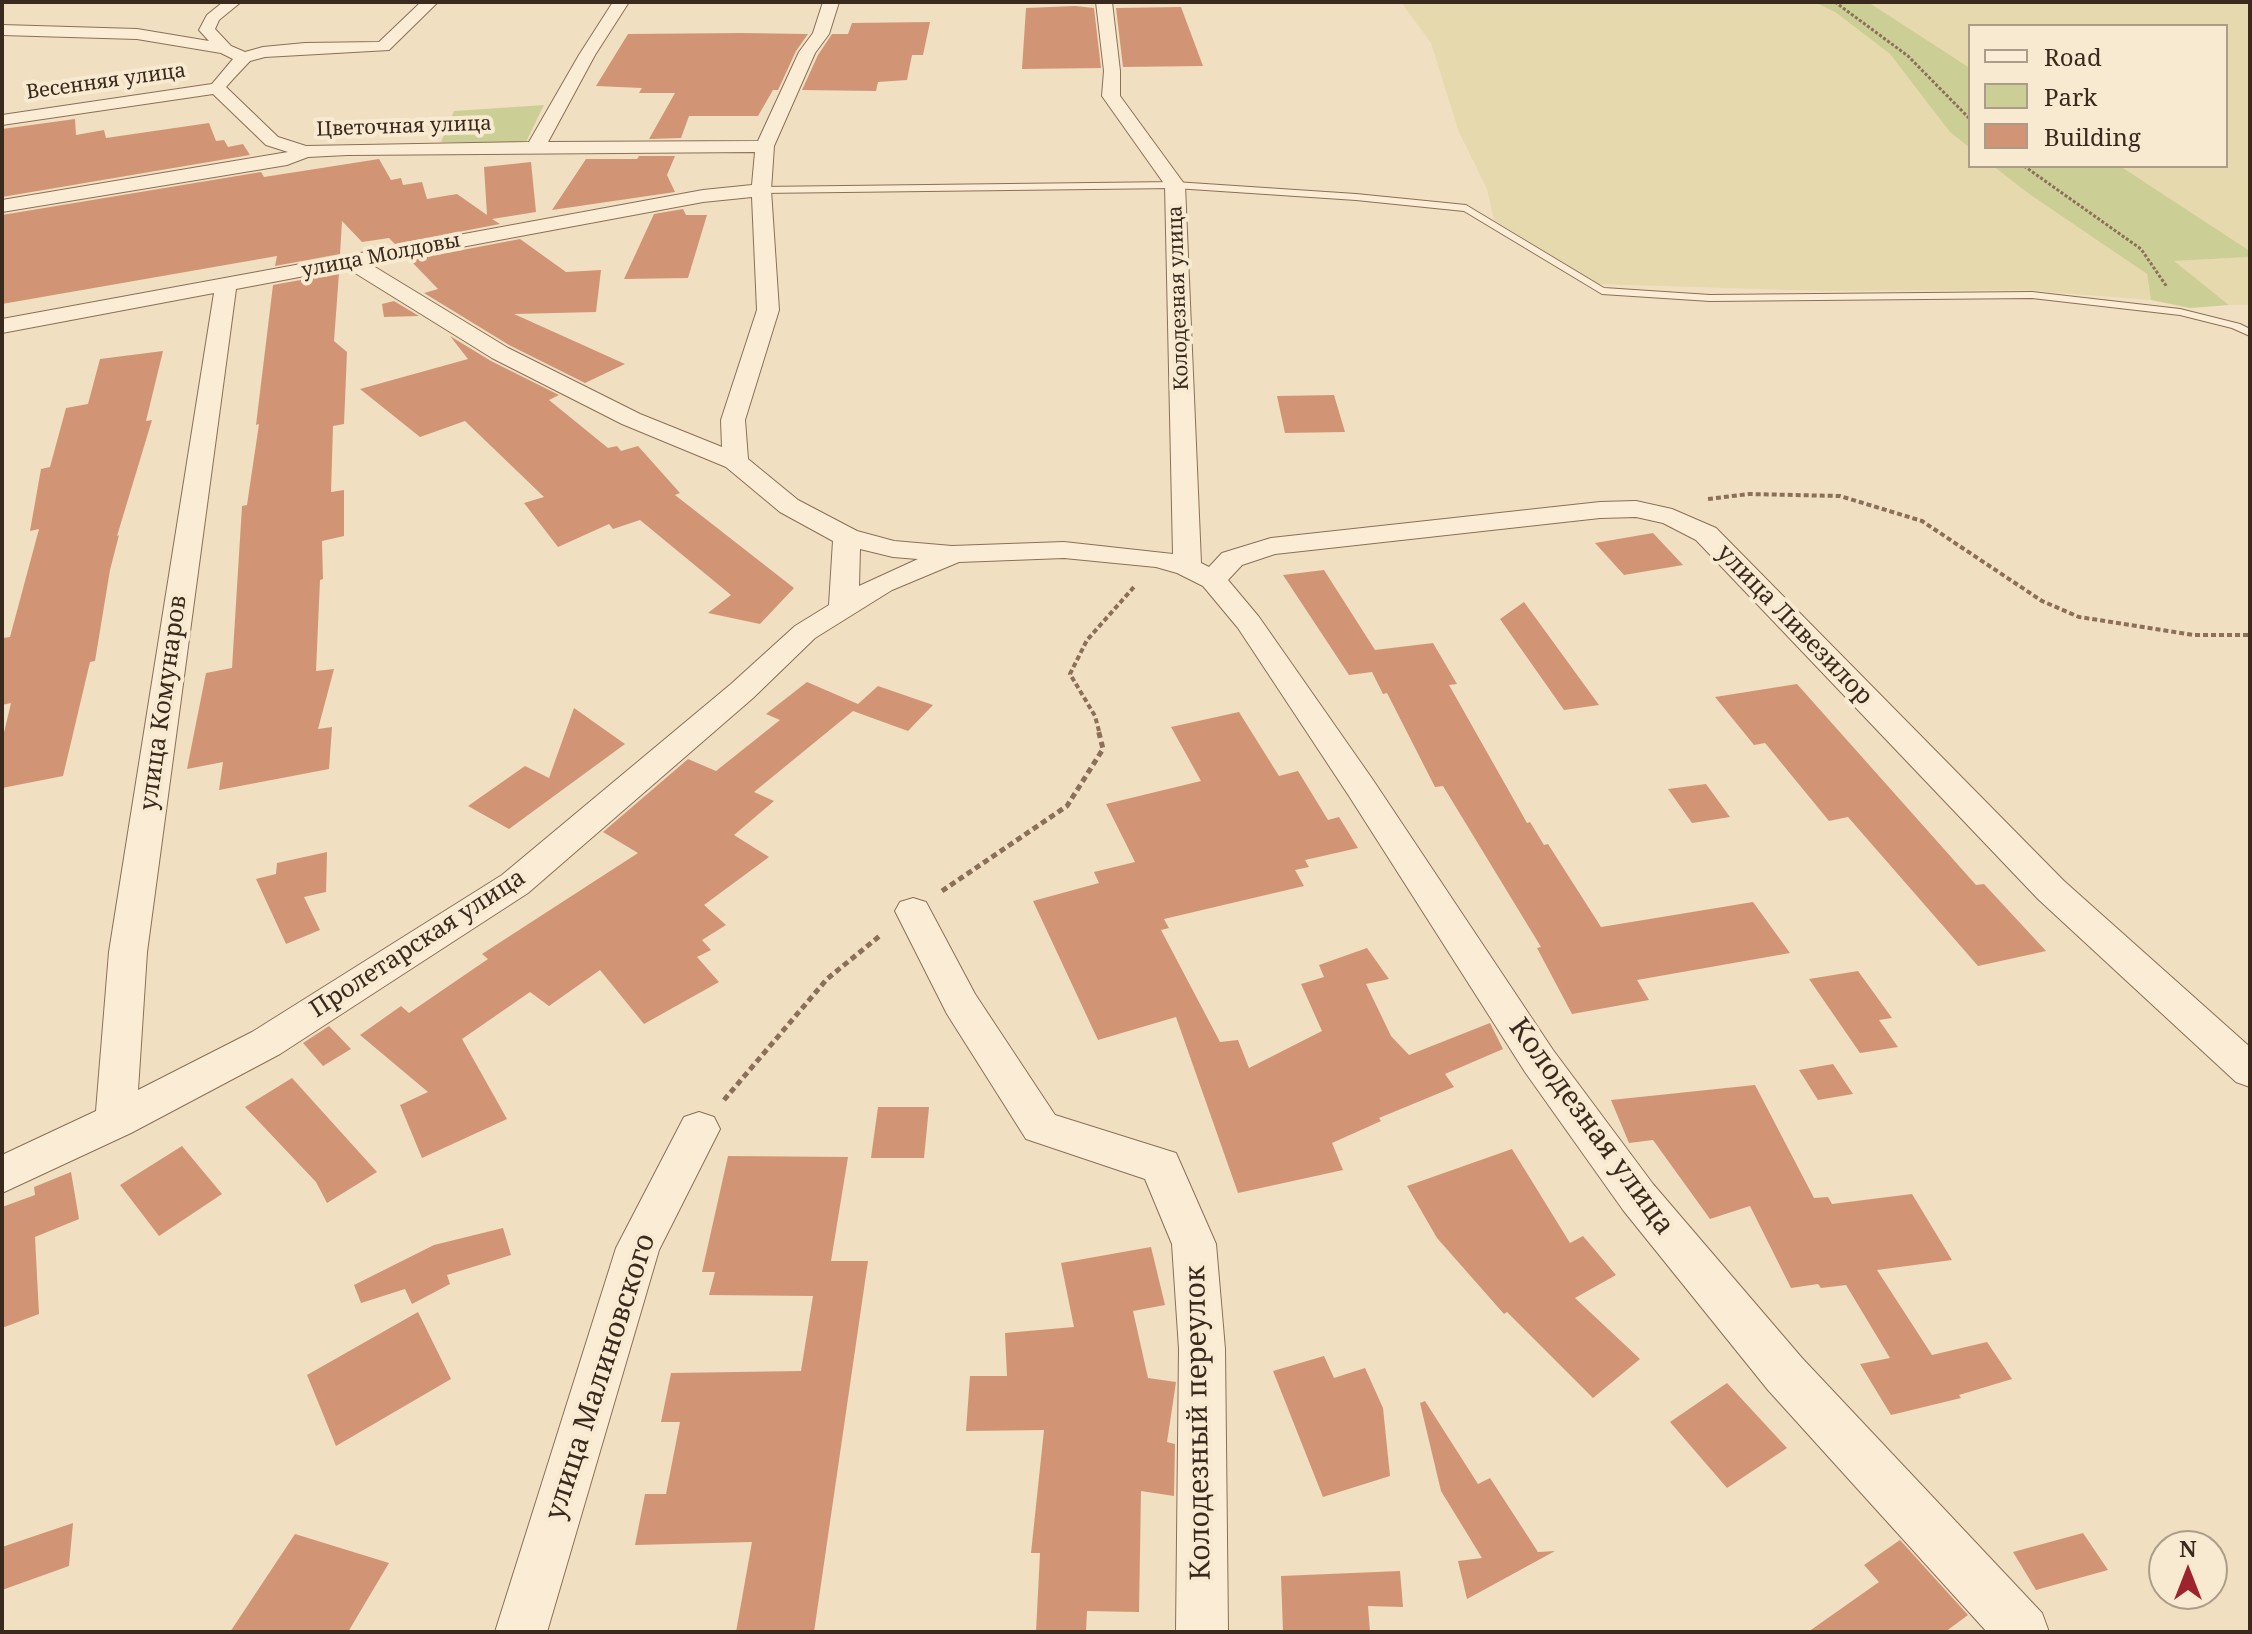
<!DOCTYPE html>
<meta charset="utf-8">
<style>
body{margin:0}
#map{position:relative;width:2252px;height:1634px;overflow:hidden;background:#f0dfc1;font-family:"Noto Serif",serif}
canvas{display:block}
.frame{position:absolute;inset:0;border:4px solid #3a291d;pointer-events:none}
.legend{position:absolute;left:1968px;top:24px;width:260px;height:144px;box-sizing:border-box;background:#f7ead1;border:2px solid #ab9d89;margin:0;padding:10px 14px;list-style:none;font-size:24px;color:#3a291d}
.legend li{display:flex;align-items:center;gap:16px;height:40px}
.legend b{width:40px;border:2px solid #ab9d89}
.north{position:absolute;left:2148px;top:1530px;width:80px;height:80px;box-sizing:border-box;background:#f7ead1;border:2px solid #ab9d89;border-radius:50%;rotate:0deg;font-size:22px;font-weight:700;line-height:32px;text-align:center;color:#3a291d}
.north::after{content:'';display:block;margin:auto;width:28px;height:36px;background:#9d242e;clip-path:polygon(50% 0,100% 100%,50% 72%,0 100%)}
</style>
<div id="map">
<canvas width="2252" height="1634"></canvas>
<div class="frame"></div>
<ul class="legend">
<li><b style="height:10px;background:#fbedd5"></b>Road</li>
<li><b style="height:22px;background:#cccf95"></b>Park</li>
<li><b style="height:22px;background:#d19575"></b>Building</li>
</ul>
<div class="north">N</div>
</div>
<script>
const ctx = document.querySelector('canvas').getContext('2d');
ctx.lineJoin = 'round';
function fill(path, color) { ctx.fillStyle = color; ctx.fill(path, 'evenodd'); }
const shape = rows => new Path2D(rows.map(r => 'M' + r).join(''));
function trace(path, color, width, dash) { ctx.strokeStyle = color; ctx.lineWidth = width; ctx.lineCap = dash ? 'butt' : 'round'; ctx.setLineDash(dash || []); ctx.stroke(path); }
function drawText(font, color, halo, rows, align = 'center') {
  ctx.font = font + ' "Noto Serif",serif'; ctx.lineWidth = 8; ctx.setLineDash([]); ctx.textBaseline = 'middle'; ctx.strokeStyle = halo; ctx.fillStyle = color; for (const [text, x, y, turn = 0] of rows) {
    ctx.save(); ctx.translate(x, y); ctx.rotate((+turn || 0) * Math.PI / 180); ctx.textAlign = isNaN(turn) ? turn : align; if (halo) ctx.strokeText(text, 0, 0); ctx.fillText(text, 0, 0); ctx.restore();
  }
}
fill(shape([
 [1401,2,1814,2,1835,12,1890,54,1950,131,1970,148,1970,166,1993,166,2029,194,2147,274,2151,300,2024,290,1823,291,1598,284,1494,220,1487,189,1459,132,1431,43],
 [1868,2,2250,2,2250,251,2120,166,2226,166,2226,26,1970,26,1970,68],
 [2250,257,2250,305,2229,305,2173,261]
]), '#e6d9ae');
fill(shape([
 [1814,2,1868,2,1970,68,1970,148,1950,132,1890,54,1835,12],
 [544,105,526,142,441,142,454,111],
 [1993,166,2120,166,2250,251,2250,257,2174,261,2229,305,2190,308,2151,300,2147,274,2029,194]
]), '#cccf95');
fill(shape([
 [1075,6,1094,8,1101,68,1022,69,1026,8],
 [1181,7,1203,66,1123,67,1116,8],
 [930,22,923,55,912,55,907,80,878,82,876,91,802,90,818,55,832,34,848,34,852,23],
 [628,34,741,33,808,34,796,51,778,90,773,90,758,116,689,116,681,138,649,139,675,93,639,93,642,88,596,86],
 [75,119,76,135,104,130,106,138,209,123,216,141,224,140,228,147,243,144,250,155,2,197,2,129],
 [639,156,675,156,667,175,675,192,552,210,586,159,637,159],
 [379,159,391,180,401,178,403,185,422,182,427,199,457,194,487,215,484,167,531,162,536,212,492,219,500,224,395,244,389,238,362,242,342,221,340,254,275,266,277,256,2,304,2,215,261,172,264,177],
 [683,209,686,215,707,215,688,278,624,279,654,214],
 [520,239,566,272,601,270,596,312,514,314,625,364,585,383,509,345,424,293,438,289,410,260],
 [339,273,334,341,347,352,344,424,333,426,331,492,344,490,344,536,322,541,323,579,320,580,316,671,334,669,318,729,332,727,329,769,219,790,223,762,187,769,206,673,232,668,242,506,247,505,259,424,256,425,273,285],
 [394,301,419,316,384,317,382,304],
 [450,336,491,361,559,395,549,400,608,448,617,446,621,451,638,446,680,493,675,495,794,588,760,624,708,613,731,595,640,520,613,529,609,524,558,547,524,503,544,497,465,421,420,437,360,389,468,359],
 [163,351,146,421,152,420,117,536,119,535,110,570,95,661,90,662,63,776,2,788,2,741,11,703,2,705,2,638,10,637,39,529,30,531,41,469,50,467,66,408,88,404,100,359],
 [1334,395,1345,432,1285,433,1277,396],
 [1653,533,1683,565,1624,575,1595,543],
 [1324,570,1375,650,1433,643,1457,684,1449,685,1527,823,1530,822,1544,845,1548,844,1601,927,1753,902,1790,953,1637,980,1649,1000,1572,1014,1537,948,1541,947,1443,786,1435,787,1387,693,1383,694,1372,672,1349,675,1283,575],
 [1524,602,1599,705,1564,710,1500,619],
 [807,682,858,704,878,686,933,705,908,731,853,711,754,792,774,801,734,835,769,857,704,905,726,925,702,940,711,950,697,957,719,982,644,1024,600,970,549,1006,530,992,462,1039,507,1119,422,1158,400,1105,428,1092,360,1035,401,1006,409,1013,488,959,482,954,638,853,603,832,688,759,716,771,780,720,766,714],
 [1797,684,1976,885,1984,884,2046,951,1978,966,1848,817,1829,821,1765,743,1754,745,1715,697],
 [574,708,625,744,509,829,468,806,525,766,549,778],
 [1239,712,1279,776,1298,771,1328,820,1339,817,1358,848,1305,860,1309,867,1295,870,1304,886,1164,919,1169,928,1161,930,1220,1042,1238,1040,1249,1068,1322,1031,1301,984,1324,977,1319,965,1367,948,1389,979,1366,984,1391,1036,1409,1055,1490,1023,1503,1049,1445,1074,1454,1087,1379,1118,1381,1121,1332,1143,1343,1170,1238,1193,1176,1017,1098,1040,1033,901,1099,883,1094,872,1135,862,1106,804,1201,781,1171,727],
 [1706,784,1730,817,1692,823,1668,789],
 [327,852,326,892,304,897,320,930,286,944,256,879,276,874,277,863],
 [1858,971,1892,1018,1879,1020,1898,1047,1860,1053,1809,979],
 [329,1026,351,1049,323,1066,303,1043],
 [1833,1064,1853,1094,1818,1100,1799,1070],
 [292,1078,377,1172,327,1203,316,1182,245,1107],
 [1755,1085,1814,1198,1828,1197,1832,1204,1912,1194,1952,1260,1877,1270,1932,1355,1987,1342,2012,1379,1959,1395,1961,1398,1891,1415,1860,1364,1890,1358,1846,1285,1821,1288,1818,1284,1791,1288,1750,1206,1710,1219,1653,1140,1629,1143,1611,1100],
 [878,1107,929,1107,924,1158,871,1158],
 [182,1146,222,1194,159,1236,120,1185],
 [1512,1149,1570,1243,1583,1236,1616,1275,1575,1298,1640,1359,1593,1398,1507,1312,1504,1314,1437,1238,1407,1186],
 [728,1156,848,1157,831,1261,868,1261,814,1632,736,1632,752,1542,635,1545,645,1494,666,1494,680,1422,661,1422,671,1373,801,1371,813,1296,709,1295,715,1272,702,1272],
 [71,1172,79,1219,35,1237,39,1314,2,1328,2,1207,35,1195,34,1187],
 [503,1228,511,1255,447,1275,450,1284,412,1304,405,1289,361,1303,354,1285,434,1245],
 [1151,1247,1165,1305,1133,1311,1148,1378,1176,1382,1167,1442,1175,1444,1174,1496,1141,1491,1139,1612,1087,1611,1086,1632,1036,1632,1040,1553,1031,1553,1044,1430,966,1431,970,1376,1007,1376,1005,1333,1074,1327,1061,1263],
 [418,1312,451,1379,336,1446,307,1375],
 [1324,1356,1334,1378,1365,1368,1383,1408,1390,1476,1323,1497,1273,1371],
 [1727,1383,1787,1448,1727,1488,1670,1422],
 [1425,1401,1478,1484,1490,1478,1538,1552,1555,1551,1467,1599,1458,1561,1482,1558,1441,1491,1420,1403],
 [73,1523,69,1566,2,1590,2,1547],
 [2083,1533,2108,1570,2036,1590,2013,1552],
 [295,1534,389,1563,348,1632,230,1632],
 [1900,1540,1968,1615,1945,1632,1808,1632,1879,1582,1864,1565],
 [1400,1571,1403,1607,1368,1606,1370,1632,1283,1632,1281,1576]
]), '#d19575');
const service = shape([
 [1175,182,1356,194,1466,205,1604,288,1710,295,2032,292,2180,309,2240,324,2250,329,2250,336,2232,328,2180,315,2032,298,1710,301,1602,294,1464,211,1356,200,1175,188,761,193,756,190,761,187,1175,182]
]);
const minor = shape([
 [223,2,241,2,219,20,215,29,231,46,245,52,263,47,305,43,379,42,421,2,438,2,389,50,265,57,250,61,234,78,226,87,278,137,306,146,529,142,579,55,613,2,629,2,595,55,548,142,758,141,799,52,813,33,823,2,839,2,829,34,815,53,774,146,771,190,779,310,745,420,748,459,798,500,857,531,894,541,952,546,1064,542,1173,554,1165,185,1102,96,1104,71,1096,2,1112,2,1120,71,1120,96,1185,185,1201,563,1209,567,1222,553,1271,538,1600,502,1636,501,1672,509,1716,528,2064,881,2250,1047,2250,1087,2236,1082,2038,899,1696,540,1663,523,1636,517,1600,518,1275,554,1242,565,1228,580,1259,617,1373,780,1553,1050,1653,1184,1802,1358,2042,1613,2049,1632,1987,1632,1768,1390,1623,1210,1525,1072,1349,796,1238,628,1203,586,1177,573,1156,567,1064,558,959,562,892,590,815,638,753,698,528,893,280,1054,131,1133,2,1193,2,1155,96,1111,109,952,214,293,2,333,2,319,703,190,752,185,755,152,347,155,308,157,287,165,2,212,2,200,288,152,266,145,213,94,2,125,2,115,212,84,233,59,221,53,137,39,2,35,2,25,137,29,209,41,199,30,207,15,223,2],
 [752,197,757,310,721,420,722,447,640,414,508,348,370,264,703,202,752,197],
 [347,268,492,358,622,424,726,467,780,512,833,541,829,605,795,626,731,684,502,875,252,1032,138,1090,147,952,236,289,347,268],
 [860,549,893,557,918,559,859,586,860,549],
 [913,898,926,902,975,994,1055,1115,1176,1153,1216,1244,1225,1349,1228,1632,1176,1632,1179,1349,1172,1244,1145,1179,1026,1139,947,1014,895,911,900,902,913,898],
 [699,1112,714,1117,720,1129,659,1250,547,1632,495,1632,616,1248,684,1117,699,1112]
]);
trace(service, '#8b6f58', 2);
trace(minor, '#8b6f58', 2);
trace(shape([
 [1835,2,1908,56,1970,119],
 [2024,166,2141,249,2167,287]
]), '#8b6f58', 3, [3, 2]);
trace(shape([
 [1708,499,1749,494,1840,496,1922,521,2042,601,2079,617,2194,635,2250,635],
 [1099,731,1095,716,1070,674,1087,640,1134,587]
]), '#8b6f58', 4, [5, 3]);
trace(shape([
 [942,891,1067,806,1103,749,1098,729],
 [724,1100,827,979,882,934]
]), '#8b6f58', 5, [6, 4]);
fill(service, '#fbedd5');
fill(minor, '#fbedd5');
drawText('20px', '#3a291d', '#f7ead1', [
 ["Весенняя улица",106,82,-8],
 ["Цветочная улица",404,127,-2],
 ["улица Молдовы",381,256,-11],
 ["Колодезная улица",1179,298,-92]
]);
drawText('24px', '#3a291d', '#f7ead1', [
 ["улица Ливезилор",1794,625,46],
 ["улица Комунаров",164,703,-82],
 ["Пролетарская улица",418,944,-33]
]);
drawText('28px', '#3a291d', '#f7ead1', [
 ["Колодезная улица",1591,1127,54],
 ["улица Малиновского",601,1377,-72],
 ["Колодезный переулок",1199,1423,-91]
]);
</script>
